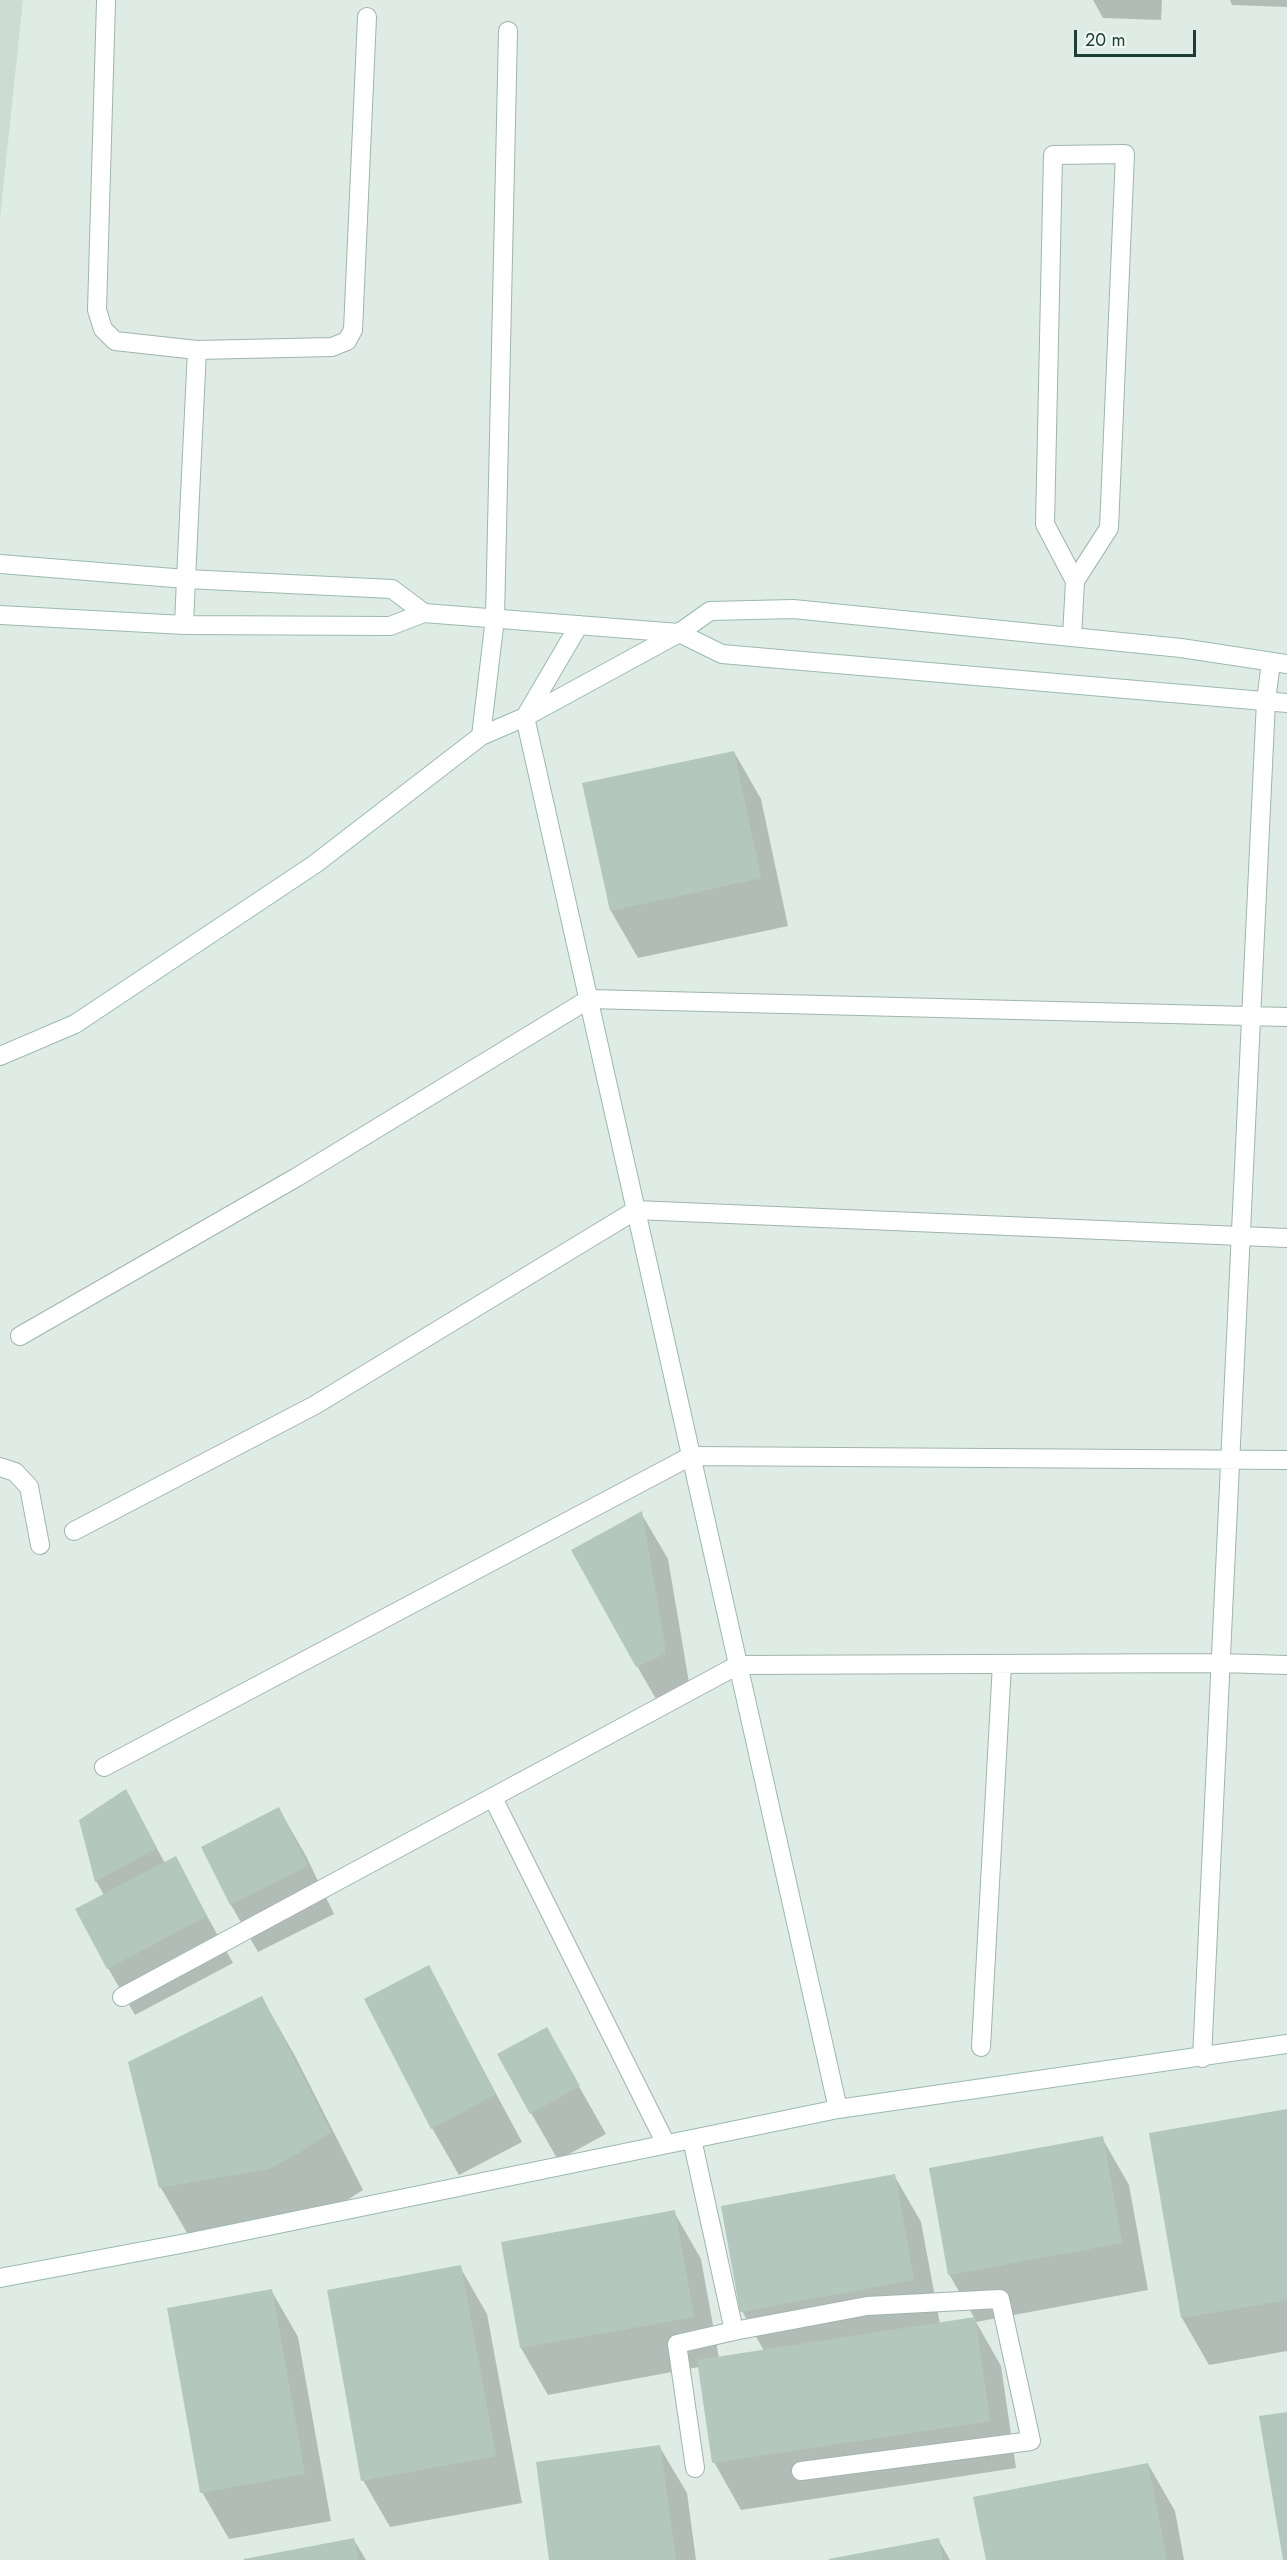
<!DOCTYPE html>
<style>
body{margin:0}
#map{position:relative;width:1287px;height:2560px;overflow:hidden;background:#deece5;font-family:Jost,sans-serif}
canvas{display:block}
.scale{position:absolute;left:1074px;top:30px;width:122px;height:27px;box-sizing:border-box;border:3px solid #1e3d34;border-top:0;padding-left:8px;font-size:18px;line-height:21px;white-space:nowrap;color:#1e3d34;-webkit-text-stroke:4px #eff8f3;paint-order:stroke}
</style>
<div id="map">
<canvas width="1287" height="2560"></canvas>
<div class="scale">20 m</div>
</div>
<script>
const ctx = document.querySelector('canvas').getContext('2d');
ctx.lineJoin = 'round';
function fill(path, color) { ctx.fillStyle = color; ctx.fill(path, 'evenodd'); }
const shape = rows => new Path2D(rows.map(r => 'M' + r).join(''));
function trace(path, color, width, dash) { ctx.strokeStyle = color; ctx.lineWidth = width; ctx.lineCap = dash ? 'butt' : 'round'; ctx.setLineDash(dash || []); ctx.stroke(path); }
fill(shape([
 [0,0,23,0,0,218]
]), '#ccdcd4');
fill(shape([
 [1093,0,1162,0,1161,20,1103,18],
 [1230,0,1287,0,1287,7,1232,5],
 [734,752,761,799,788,926,638,958,611,911],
 [641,1513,668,1559,692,1700,664,1713,637,1666],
 [125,1791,165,1863,175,1858,233,1963,135,2015,108,1968,104,1895,96,1881,81,1821],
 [279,1809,306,1856,334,1914,258,1952,231,1905,203,1847],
 [428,1967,522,2142,459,2175,432,2128],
 [262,1998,295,2056,363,2190,330,2211,194,2245,161,2188],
 [573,2076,606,2134,558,2160,531,2113],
 [1287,2111,1287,2351,1209,2365,1182,2318,1151,2134],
 [1102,2138,1129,2185,1148,2290,976,2322,1001,2366,1016,2468,741,2510,714,2462,699,2367,548,2395,521,2348,674,2212,701,2259,719,2358,764,2351,742,2311,894,2175,921,2222,940,2324,975,2319,949,2274],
 [460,2267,487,2314,522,2503,390,2527,363,2480],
 [271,2290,298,2337,331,2521,229,2539,202,2492],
 [659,2446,687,2493,696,2560,551,2560],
 [1148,2464,1175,2511,1184,2560,987,2560],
 [938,2539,950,2560,831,2560],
 [354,2540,366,2560,246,2560]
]), '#0003');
fill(shape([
 [734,751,761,878,610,911,582,783],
 [642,1511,666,1653,636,1667,571,1550],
 [126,1789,157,1848,95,1882,79,1820],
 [279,1807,308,1866,230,1905,201,1847],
 [176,1856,207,1916,107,1969,75,1909],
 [429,1965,496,2094,431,2129,364,1999],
 [262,1996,331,2132,297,2154,268,2169,159,2188,128,2062],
 [547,2027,580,2086,530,2114,497,2054],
 [1287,2109,1287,2300,1181,2318,1149,2133],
 [1103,2136,1122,2243,948,2275,929,2168],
 [895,2174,914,2280,740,2312,721,2206],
 [675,2210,694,2317,520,2348,501,2242],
 [461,2265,496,2456,361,2481,327,2290],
 [272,2289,305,2474,200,2493,167,2308],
 [975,2317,990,2421,712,2463,697,2360],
 [1287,2412,1287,2560,1283,2560,1259,2416],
 [660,2445,676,2560,549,2560,536,2462],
 [1148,2463,1167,2560,986,2560,973,2497],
 [354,2538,359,2560,244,2560,244,2559],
 [939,2538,943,2560,829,2560,829,2559]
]), '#b3c7be');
const street = shape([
 [106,2,97,310,103,329,115,341,197,350,186,579],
 [197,350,332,347,347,341,353,330,367,17],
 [495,618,508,31],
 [1072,637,1075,581,1045,524,1053,155,1125,154,1109,528,1075,581],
 [20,1336,297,1177,589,999,1287,1017],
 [0,1467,15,1472,29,1487,40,1545],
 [74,1531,315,1405,636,1210,1287,1238],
 [104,1767,691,1456,1287,1460],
 [493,1798,666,2144],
 [122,1997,738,1665,1221,1663,1287,1665],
 [981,2047,1002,1664],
 [1202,2058,1266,701,1271,662],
 [692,2139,734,2331,677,2344,695,2468],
 [734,2331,867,2306,1000,2299,1031,2441,801,2471]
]);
const secondary = shape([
 [0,564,186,579,392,589,424,613],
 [0,615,184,625,390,626,424,613,679,633,722,654,1287,703],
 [184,625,186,579],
 [579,625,525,717,838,2109],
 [481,736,495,618],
 [0,1056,75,1024,315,864,481,736,525,717,679,633,710,611,793,609,1181,648,1287,664],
 [0,2278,186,2243,838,2109,1287,2044]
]);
trace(street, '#a1b4ac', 20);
trace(secondary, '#9cb9ae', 20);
trace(street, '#fff', 18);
trace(secondary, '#fff', 18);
</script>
